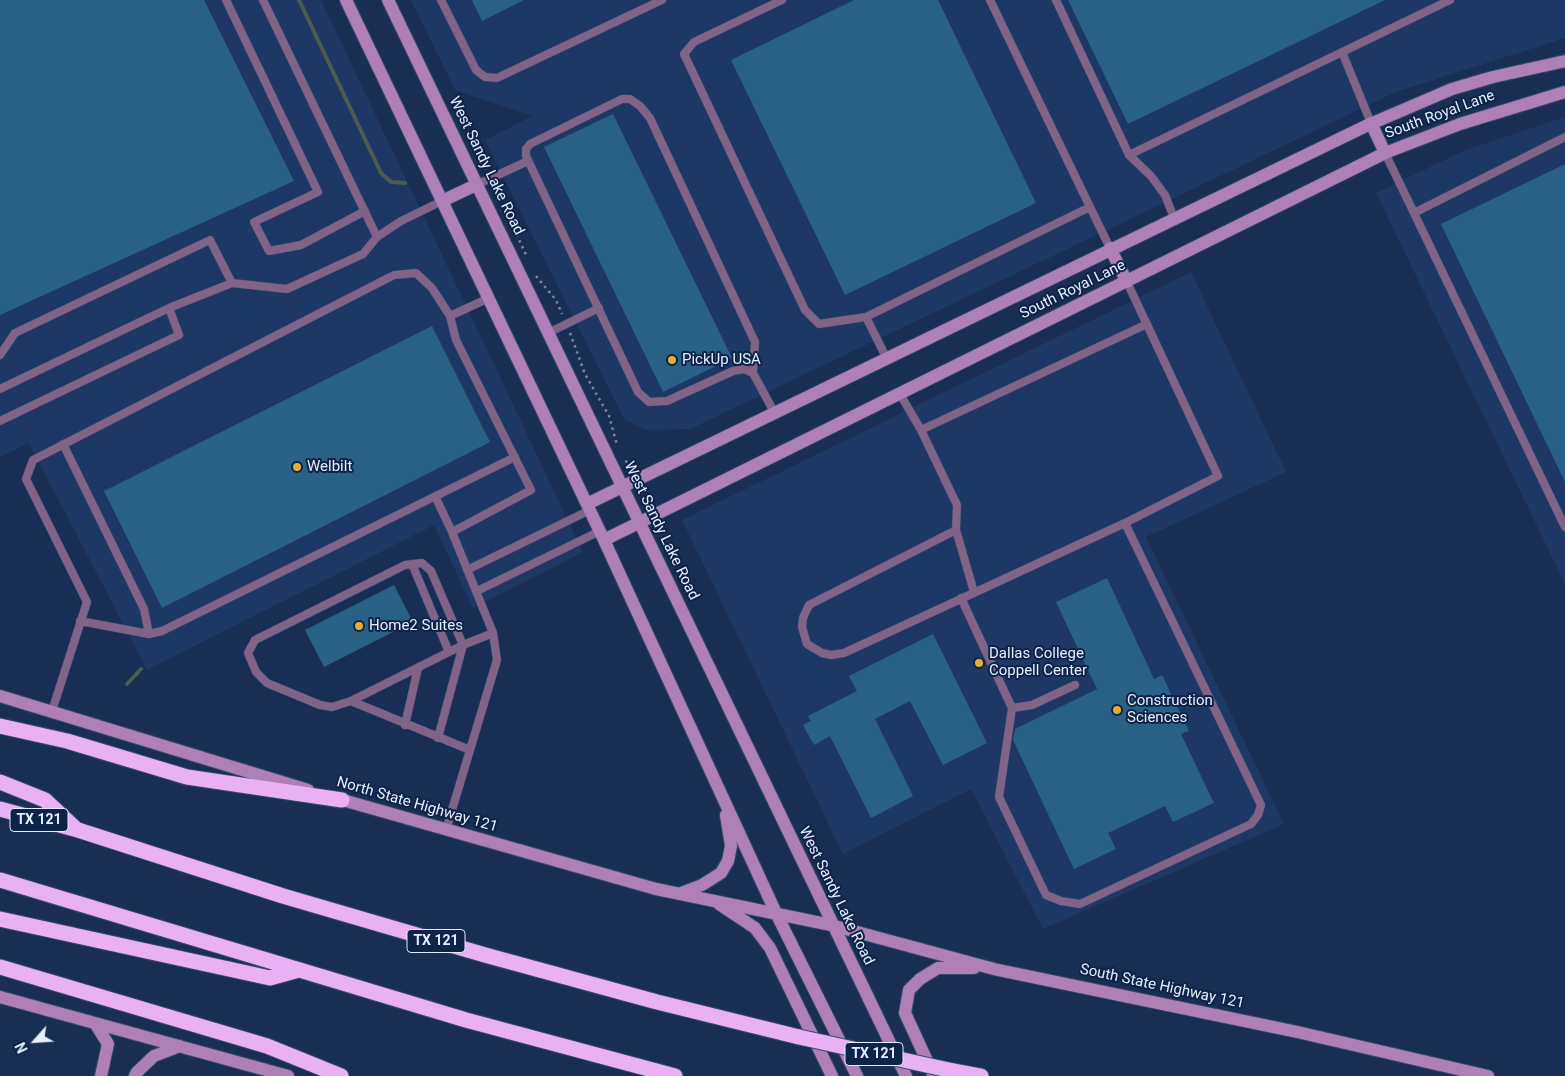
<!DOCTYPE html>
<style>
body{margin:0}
#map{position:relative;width:1565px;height:1076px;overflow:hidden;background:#182e54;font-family:Roboto,sans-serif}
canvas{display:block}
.north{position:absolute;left:10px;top:1016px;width:50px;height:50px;-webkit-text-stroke:4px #0e2349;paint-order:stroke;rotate:244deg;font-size:14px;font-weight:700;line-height:20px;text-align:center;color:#e5eefd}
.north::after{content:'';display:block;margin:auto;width:18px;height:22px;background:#e5eefd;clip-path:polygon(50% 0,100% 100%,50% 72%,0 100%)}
</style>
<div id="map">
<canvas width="1565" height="1076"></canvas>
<div class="north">N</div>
</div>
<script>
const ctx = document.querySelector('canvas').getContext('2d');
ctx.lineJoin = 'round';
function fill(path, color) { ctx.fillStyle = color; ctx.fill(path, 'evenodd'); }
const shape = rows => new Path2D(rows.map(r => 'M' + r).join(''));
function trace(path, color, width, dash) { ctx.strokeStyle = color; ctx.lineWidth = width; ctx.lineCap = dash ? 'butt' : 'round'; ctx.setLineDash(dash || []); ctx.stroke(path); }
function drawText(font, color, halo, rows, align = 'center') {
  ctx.font = font + ' Roboto,sans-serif'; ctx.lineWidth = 4; ctx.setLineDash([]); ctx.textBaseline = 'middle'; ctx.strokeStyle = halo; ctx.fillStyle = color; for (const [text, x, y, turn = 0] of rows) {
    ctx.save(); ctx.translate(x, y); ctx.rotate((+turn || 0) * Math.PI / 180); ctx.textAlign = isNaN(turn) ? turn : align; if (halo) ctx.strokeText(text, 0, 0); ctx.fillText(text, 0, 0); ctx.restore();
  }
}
fill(shape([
 [0,0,321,0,583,552,473,608,434,525,147,670,29,443,0,457],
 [411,0,1565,0,1565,38,1396,92,690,429,646,430,624,419,485,140,532,116,455,90],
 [1565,117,1565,584,1376,193,1463,151],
 [1191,272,1286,472,1146,537,1284,824,1043,929,971,789,843,854,682,520]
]), '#1e3865');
trace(shape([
 [299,0,381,173,391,182,405,183],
 [127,684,141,669]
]), '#4a5d4f', 4);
fill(shape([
 [0,0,204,0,294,181,0,315],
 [472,0,524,0,482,21],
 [854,0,938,0,1036,203,845,295,731,60],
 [1068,0,1385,0,1128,124],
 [613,114,732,358,663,392,544,147],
 [1565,164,1565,482,1441,224],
 [432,326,490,442,162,608,104,491],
 [1107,578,1154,679,1162,675,1189,731,1181,734,1214,803,1173,822,1165,806,1108,833,1116,849,1074,869,1013,740,1015,729,1097,689,1056,602],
 [394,585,413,622,324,667,305,630],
 [933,634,987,743,943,765,910,701,875,719,913,796,871,818,830,736,814,745,803,725,811,721,808,716,857,691,849,676]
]), '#286086');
const lane = shape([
 [226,0,318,192,254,222,269,251,301,245,365,211],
 [263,0,377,237],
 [441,0,476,70,485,77,497,78,662,0],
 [782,0,694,42,684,54,805,310,819,324,866,317],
 [990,0,1090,207],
 [1056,0,1129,155,1450,0],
 [1342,52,1371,123],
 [1565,137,1414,213,1565,527],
 [1385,153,1414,213],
 [1129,155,1151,176,1165,195,1174,218],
 [476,185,528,161],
 [548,333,599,308],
 [0,355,15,333,210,240,232,283],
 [886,357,866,317,1090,207,1110,248],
 [753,373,755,342,650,118,640,106,630,99,622,99,530,144,526,149,526,156,638,392,649,402,667,401,733,371,744,369,753,373,774,412],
 [0,389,169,308,232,283,287,289,363,254,377,237,401,221,442,201],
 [900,394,921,430,957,505,956,530,974,592],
 [0,421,179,335,169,308],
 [921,430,1147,324],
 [63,444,144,609,149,634],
 [435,496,452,532],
 [956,530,809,605,803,618,802,627,807,644,822,653,831,655,844,653,1125,523,1218,476,1127,282],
 [412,564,449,652],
 [467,570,590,510],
 [477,591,600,531],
 [961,598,1012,708,999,797,1046,895,1061,901,1080,904,1251,824,1258,815,1261,805,1125,523],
 [80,621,149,634,162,631,515,457],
 [351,701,463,645],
 [1012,708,1032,705,1075,685],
 [52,711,87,602,26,479,33,460,394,275,416,273,432,288,450,316,489,298],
 [405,725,418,668],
 [438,738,463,645],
 [470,750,351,701,332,707,320,705,267,683,256,672,248,653,255,640,405,565,422,563,431,571,463,645,493,633],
 [446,830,497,660,493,633,452,532,531,490,456,340,450,316]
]);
const secondary = shape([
 [346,0,604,540,776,913,857,1076],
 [388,0,906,1076],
 [1371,123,1385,153],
 [442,201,476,185],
 [1110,248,1127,282],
 [587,504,1368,125,1452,89,1493,77,1565,61],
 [604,540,1385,153,1460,124,1565,92],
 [0,696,308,790],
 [332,797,656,889,831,925,994,969,1293,1031,1488,1076],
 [681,893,702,885,721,873,728,861,731,846,726,815],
 [719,904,755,928,770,948,832,1076],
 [0,997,288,1076],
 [95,1023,108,1044,101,1076],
 [135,1076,137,1072,154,1056,180,1046],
 [934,1076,905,1013,909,990,920,979,938,968,974,968]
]);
const highway = shape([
 [0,726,67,741,187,777,342,800],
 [0,782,45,800,75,828],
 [0,809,78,830,283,896,485,955,657,1002,799,1037],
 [0,880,466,1020,675,1076],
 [0,919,270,978,299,970],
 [0,967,267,1046,341,1076],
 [949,1070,981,1076]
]);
trace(lane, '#35496c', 9);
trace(secondary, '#35496c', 14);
trace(highway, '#35496c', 17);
trace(shape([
 [470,138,486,169],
 [495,187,527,257],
 [536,276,556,300,562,314],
 [570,333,585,374,609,416,617,445],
 [625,461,635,466],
 [646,490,652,503]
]), '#7787a2', 2.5, [2.5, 4]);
trace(lane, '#806386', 8);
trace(secondary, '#ae80b7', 12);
trace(highway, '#eab0f5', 15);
const highwayBridge = shape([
 [799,1037,949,1070]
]);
trace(highwayBridge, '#35496c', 17, []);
trace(highwayBridge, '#eab0f5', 15);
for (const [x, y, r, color] of [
 [672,360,5,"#e6ac36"],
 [297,467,5,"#e6ac36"],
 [359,626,5,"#e6ac36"],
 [979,663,5,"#e6ac36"],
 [1117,710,5,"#e6ac36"]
]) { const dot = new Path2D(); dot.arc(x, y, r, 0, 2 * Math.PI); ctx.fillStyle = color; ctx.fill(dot); trace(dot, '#0e2349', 2); }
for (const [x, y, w] of [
 [39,820,58],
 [436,941,58],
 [874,1054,58]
]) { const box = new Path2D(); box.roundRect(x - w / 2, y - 11.5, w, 23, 4); ctx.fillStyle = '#0e2349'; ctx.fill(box); trace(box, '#e5eefd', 1); }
drawText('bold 14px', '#e5eefd', null, [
 ["TX 121",39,820],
 ["TX 121",436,941],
 ["TX 121",874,1054]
]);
drawText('15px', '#e5eefd', '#0e2349', [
 ["South Royal Lane",1440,115,-20],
 ["West Sandy Lake Road",486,166,64],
 ["South Royal Lane",1073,290,-26],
 ["West Sandy Lake Road",661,531,64],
 ["North State Highway 121",417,805,16],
 ["West Sandy Lake Road",836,896,64],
 ["South State Highway 121",1162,987,12]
]);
drawText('15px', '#e5eefd', '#0e2349', [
 ["PickUp USA",682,360],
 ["Welbilt",307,467],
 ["Home2 Suites",369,626],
 ["Dallas College",989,654],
 ["Coppell Center",989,671],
 ["Construction",1127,701],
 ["Sciences",1127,718]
], 'left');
</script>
